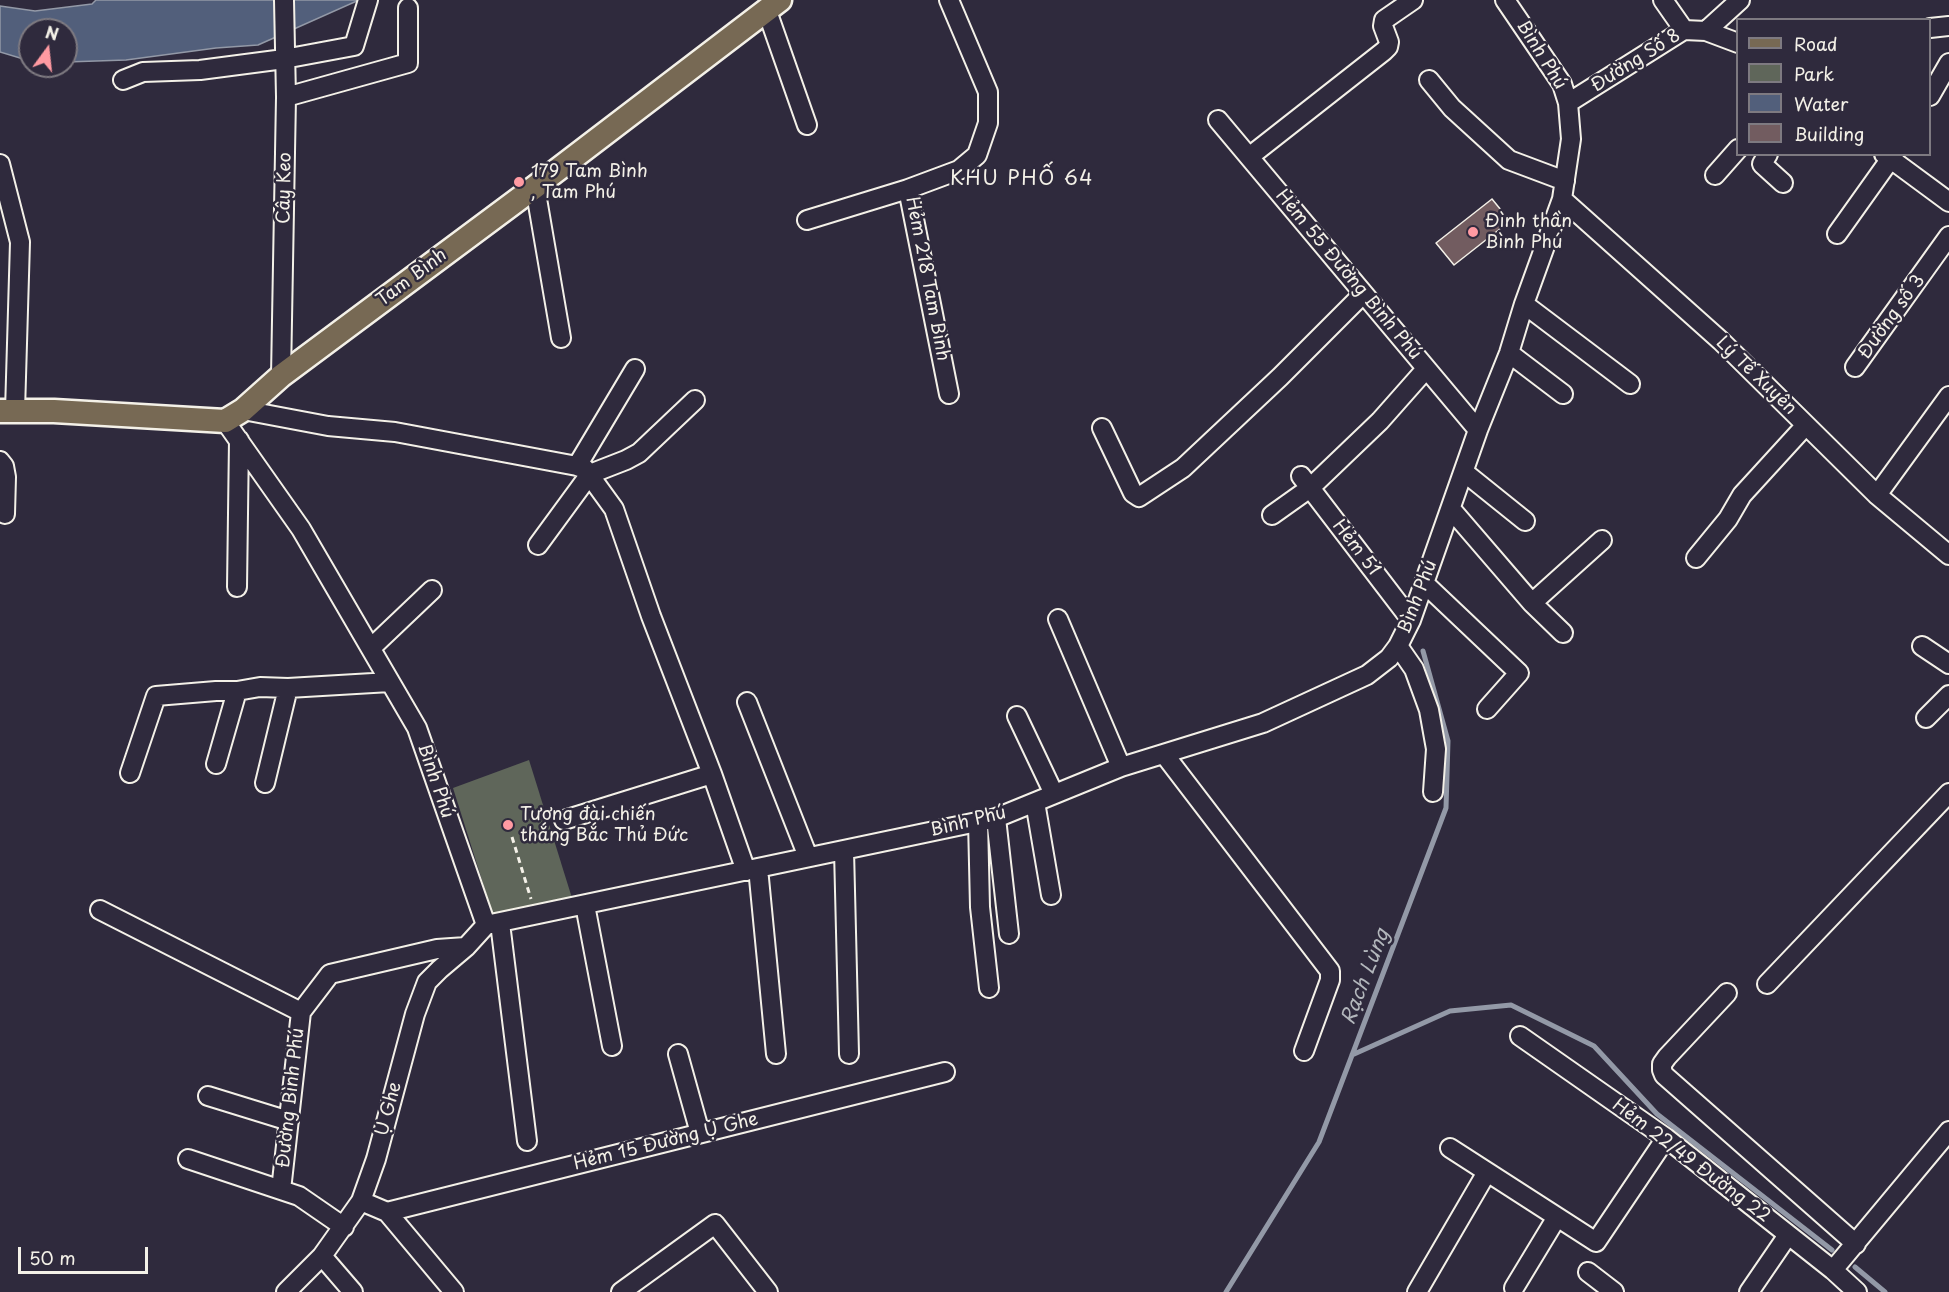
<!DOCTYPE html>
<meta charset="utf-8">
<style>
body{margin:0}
#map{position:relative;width:1949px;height:1292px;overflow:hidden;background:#2f2a3d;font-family:"Playpen Sans",sans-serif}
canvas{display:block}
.legend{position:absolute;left:1736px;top:18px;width:195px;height:138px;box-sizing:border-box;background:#2f2a3d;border:2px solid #7e7a81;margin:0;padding:8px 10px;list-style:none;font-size:18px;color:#f4f1e8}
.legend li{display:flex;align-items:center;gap:12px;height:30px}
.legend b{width:30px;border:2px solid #7e7a81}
.north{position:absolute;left:18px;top:18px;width:60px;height:60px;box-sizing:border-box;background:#2f2a3d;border:2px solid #7e7a81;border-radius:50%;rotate:15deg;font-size:16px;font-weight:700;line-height:24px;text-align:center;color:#f4f1e8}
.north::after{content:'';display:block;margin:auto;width:21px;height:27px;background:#ff9aa2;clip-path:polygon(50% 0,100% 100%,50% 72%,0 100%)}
.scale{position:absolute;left:18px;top:1247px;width:130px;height:27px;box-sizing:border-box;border:3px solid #f4f1e8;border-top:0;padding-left:8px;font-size:18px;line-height:21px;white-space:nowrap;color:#f4f1e8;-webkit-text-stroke:4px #2f2a3d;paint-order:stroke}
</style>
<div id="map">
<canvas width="1949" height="1292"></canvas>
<ul class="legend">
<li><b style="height:8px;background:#776954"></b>Road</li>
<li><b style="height:16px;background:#5f665a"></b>Park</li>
<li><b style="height:16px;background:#525f7b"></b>Water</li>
<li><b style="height:16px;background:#725c60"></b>Building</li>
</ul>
<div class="north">N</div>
<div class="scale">50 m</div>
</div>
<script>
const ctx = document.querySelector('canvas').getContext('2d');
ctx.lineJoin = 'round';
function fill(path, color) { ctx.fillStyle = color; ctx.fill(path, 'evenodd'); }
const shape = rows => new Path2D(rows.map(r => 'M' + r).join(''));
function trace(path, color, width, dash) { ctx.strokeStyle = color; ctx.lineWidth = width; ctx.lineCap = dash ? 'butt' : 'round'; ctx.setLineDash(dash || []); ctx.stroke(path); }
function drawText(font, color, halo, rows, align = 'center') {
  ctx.font = font + ' "Playpen Sans",sans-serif'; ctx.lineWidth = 5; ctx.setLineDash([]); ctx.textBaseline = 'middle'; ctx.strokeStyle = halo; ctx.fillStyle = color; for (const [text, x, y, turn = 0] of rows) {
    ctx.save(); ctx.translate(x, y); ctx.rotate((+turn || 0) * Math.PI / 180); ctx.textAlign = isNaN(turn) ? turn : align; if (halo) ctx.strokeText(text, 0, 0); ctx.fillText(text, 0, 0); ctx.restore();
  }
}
fill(shape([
 [529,760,572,898,499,915,492,912,453,788]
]), '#5f665a');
const water = shape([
 [96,0,359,0,258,45,216,48,126,60,66,62,66,30,30,30,30,61,0,52,0,6,35,11,92,4,96,0]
]);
fill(water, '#525f7b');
trace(water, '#9399a7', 1.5);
trace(shape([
 [1352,1055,1450,1011,1511,1005,1594,1046,1657,1114,1832,1250],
 [1855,1267,1885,1292],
 [1226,1292,1319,1142,1446,808,1448,741,1423,651]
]), '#9399a7', 5);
const building = shape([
 [1492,199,1510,221,1454,265,1436,243,1492,199]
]);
fill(building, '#725c60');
trace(building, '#f4f1e8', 1.5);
const minor = shape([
 [949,0,988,92,988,123,977,155,959,170,908,189,949,394],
 [1663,0,1684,30],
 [767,11,807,125],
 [1930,28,1949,26],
 [1706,31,1740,0],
 [123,80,143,72,200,70,284,59,354,46,368,0],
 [1429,80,1452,108,1509,160,1565,181],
 [1930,96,1949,63],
 [286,97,408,63,408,8],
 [1568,103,1684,30,1706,31,1738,43],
 [1218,120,1478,430],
 [1768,154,1762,164,1783,183],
 [1884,154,1949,202],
 [1249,157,1384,51,1388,47,1389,42,1383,26,1384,20,1413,0],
 [0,164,20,242,15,411],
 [1715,175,1738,149],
 [535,187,561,338],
 [1562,199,1721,341,1877,495,1949,555],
 [807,220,908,189],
 [1837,234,1894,154],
 [1524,304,1630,384],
 [1509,353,1563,394],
 [1855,367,1949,236],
 [281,376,286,97,284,0],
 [243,410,328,426,395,432,577,466,585,469,614,509,651,616,712,774,746,871],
 [225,421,301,529,417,728,486,925],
 [1102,428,1133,493,1139,497,1183,468,1280,377,1363,294],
 [0,461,4,466,6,477,5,514],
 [577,466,635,369],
 [1464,472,1525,521],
 [1301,476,1411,620],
 [1877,495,1949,396],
 [1451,509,1532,603,1563,633],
 [1272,515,1310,488,1380,421,1426,369],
 [538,545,590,474,626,460,639,453,695,400],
 [1696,558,1728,519,1742,495,1806,425],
 [1424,583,1519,673,1487,709],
 [237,587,239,440],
 [1532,603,1602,540],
 [1058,619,1121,767],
 [1398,646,1414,669,1429,710,1436,749,1433,792],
 [1922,646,1949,664],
 [371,648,432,590],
 [747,702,808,857],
 [1017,716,1054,794],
 [1926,718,1949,695],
 [1164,754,1330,971,1330,980,1304,1051],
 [216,764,237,691],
 [130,773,156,696,216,691,237,691,260,687,288,688,390,682],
 [265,783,288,688],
 [1035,802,1051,895],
 [996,818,1009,934],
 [564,820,712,774],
 [978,821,980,907,989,988],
 [844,850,849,1054],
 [758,868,776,1054],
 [585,905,612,1046],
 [100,910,301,1012],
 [500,923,527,1141],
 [486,925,996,818,1121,767,1263,723,1367,675,1389,658,1398,646,1411,620,1478,430,1509,353,1524,304,1562,199,1571,139,1568,103,1562,84,1505,0],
 [1767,984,1949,793],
 [1727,993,1667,1057,1662,1064,1662,1070,1664,1075,1856,1244],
 [1520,1036,1666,1138,1833,1270,1857,1292],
 [678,1054,700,1133],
 [208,1096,289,1121],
 [1450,1148,1596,1242,1666,1138],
 [188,1159,299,1196,344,1227],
 [281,1190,301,1012,330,974,437,949,466,947],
 [361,1201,387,1212,454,1292],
 [387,1212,945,1072],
 [322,1256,353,1292],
 [1833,1270,1949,1131],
 [1588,1272,1614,1292],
 [1514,1288,1557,1217],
 [286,1292,322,1256,361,1201,376,1159,415,1014,427,982,440,969,466,947,486,925],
 [621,1292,715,1224,768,1292],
 [1417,1292,1487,1172],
 [1749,1292,1788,1235]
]);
const major = shape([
 [0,411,54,411,225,421,243,410,281,376,535,187,780,0]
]);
trace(minor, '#f4f1e8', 22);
trace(major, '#f4f1e8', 27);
trace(shape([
 [512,837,531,899]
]), '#f4f1e8', 3, [6, 4.5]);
trace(minor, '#2f2a3d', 18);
trace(major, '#776954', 22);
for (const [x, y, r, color] of [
 [519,182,6,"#ff9aa2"],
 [1473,232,6,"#ff9aa2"],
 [508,825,6,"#ff9aa2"]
]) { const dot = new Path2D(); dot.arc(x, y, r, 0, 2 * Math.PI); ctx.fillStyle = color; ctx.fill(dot); trace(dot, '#2f2a3d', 2); }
drawText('18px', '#f4f1e8', '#2f2a3d', [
 ["Bình Phú",1541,55,58],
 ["Đường Số 8",1636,61,-32],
 ["Cây Keo",285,188,-89],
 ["Hẻm 55 Đường Bình Phú",1348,275,50],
 ["Tam Bình",412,278,-37],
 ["Hẻm 218 Tam Bình",927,279,79],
 ["Đường số 3",1892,317,-54],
 ["Lý Tế Xuyên",1756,376,44],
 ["Hẻm 51",1356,548,52],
 ["Bình Phú",1418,597,-69],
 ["Bình Phú",435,781,71],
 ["Bình Phú",968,822,-14],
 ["Đường Bình Phú",291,1098,-84],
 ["Ụ Ghe",389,1109,-75],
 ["Hẻm 15 Đường Ụ Ghe",666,1142,-14],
 ["Hẻm 22/49 Đường 22",1691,1161,37]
]);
drawText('18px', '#f4f1e8', '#2f2a3d', [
 ["179 Tam Bình",531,172],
 [", Tam Phú",531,193],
 ["Đình thần",1485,222],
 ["Bình Phú",1485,243],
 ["Tượng đài chiến",520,815],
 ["thắng Bắc Thủ Đức",520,836]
], 'left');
ctx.letterSpacing = '1.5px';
drawText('20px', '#f4f1e8', '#2f2a3d', [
 ["KHU PHỐ 64",1022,179]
]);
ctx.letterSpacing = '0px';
drawText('italic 20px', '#b3b7bc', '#2f2a3d', [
 ["Rạch Lùng",1366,977,-69]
]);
</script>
